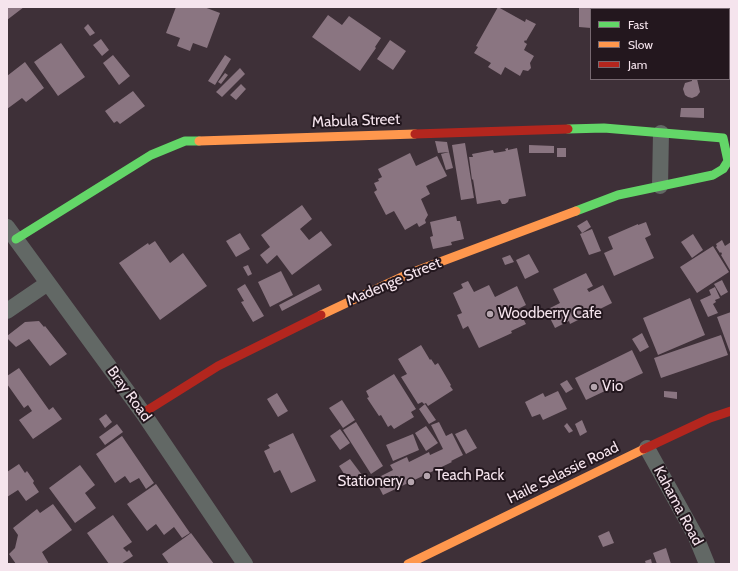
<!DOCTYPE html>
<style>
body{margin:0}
#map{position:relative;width:738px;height:571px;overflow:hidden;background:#3e3038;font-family:Cabin,sans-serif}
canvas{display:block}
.frame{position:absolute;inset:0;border:8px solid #f5e4ed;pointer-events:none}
.legend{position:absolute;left:590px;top:8px;width:140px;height:72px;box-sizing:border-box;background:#23171e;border:1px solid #776971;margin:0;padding:5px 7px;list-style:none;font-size:12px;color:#f5e4ed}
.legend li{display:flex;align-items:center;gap:8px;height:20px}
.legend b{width:20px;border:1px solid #776971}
</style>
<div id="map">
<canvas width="738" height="571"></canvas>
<div class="frame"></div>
<ul class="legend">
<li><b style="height:5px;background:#63d668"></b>Fast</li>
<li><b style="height:5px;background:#ff974d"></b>Slow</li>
<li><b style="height:5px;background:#b3261e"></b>Jam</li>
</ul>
</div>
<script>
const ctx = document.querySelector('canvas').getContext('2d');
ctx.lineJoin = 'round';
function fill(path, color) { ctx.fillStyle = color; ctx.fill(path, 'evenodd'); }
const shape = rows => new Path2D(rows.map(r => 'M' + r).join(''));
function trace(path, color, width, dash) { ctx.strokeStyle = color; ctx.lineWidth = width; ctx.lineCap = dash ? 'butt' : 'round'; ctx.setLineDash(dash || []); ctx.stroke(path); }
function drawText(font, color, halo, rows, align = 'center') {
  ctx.font = font + ' Cabin,sans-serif'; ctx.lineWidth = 4; ctx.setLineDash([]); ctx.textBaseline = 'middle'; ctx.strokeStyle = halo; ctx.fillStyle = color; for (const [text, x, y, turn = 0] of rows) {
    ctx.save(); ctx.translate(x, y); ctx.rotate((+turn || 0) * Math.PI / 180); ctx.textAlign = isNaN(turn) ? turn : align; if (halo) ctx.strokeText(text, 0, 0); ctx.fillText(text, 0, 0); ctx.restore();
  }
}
fill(shape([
 [7,7,24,7,7,20],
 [176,7,204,7,220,13,207,48,193,43,190,51,177,46,180,38,166,33],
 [498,7,525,22,526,19,536,24,526,41,525,40,524,42,527,44,524,50,534,56,530,63,531,68,528,71,523,70,520,76,505,67,501,75,488,67,491,63,474,53,478,47,476,46],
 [579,7,612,7,612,9,591,9,591,28,579,27],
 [722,7,731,7,731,9,722,9],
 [328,15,342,25,349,16,381,38,375,47,376,48,360,71,312,37],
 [88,24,95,33,90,36,84,28],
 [101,39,109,50,102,56,93,45],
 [390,40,406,51,393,70,377,59],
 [61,43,85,77,58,96,34,62],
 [113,55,130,76,119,85,103,63],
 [225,55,231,59,215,85,208,81],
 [25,62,44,88,26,102,22,98,7,109,7,76],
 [240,68,245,74,222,97,216,92],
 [225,73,228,75,221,84,218,82],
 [692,79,697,79,700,92,697,96,692,98,688,97,685,95,683,89,685,83,692,81],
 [241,84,246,89,236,100,230,95],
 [133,91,145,106,120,124,117,121,114,123,105,111],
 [681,108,704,108,704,118,680,117],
 [435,141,447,142,449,152,438,153],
 [465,143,474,198,461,200,452,145],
 [529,145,554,146,554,153,529,153],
 [508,148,508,150,517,148,526,196,509,199,508,202,505,204,502,204,500,200,477,204,473,179,472,180,469,157,473,157,472,154,493,150,494,153,506,151,505,149],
 [557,148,566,148,566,157,557,157],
 [449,152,453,168,446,170,441,154],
 [410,153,416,166,437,156,447,176,426,186,430,194,421,199,428,215,425,220,426,223,419,227,417,223,405,230,394,211,386,215,374,192,377,190,374,183,379,181,378,179,382,177,378,169],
 [302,205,312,219,300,229,309,240,321,231,332,245,292,275,277,255,267,264,260,255,270,247,261,235],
 [456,216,457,221,460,221,464,239,451,242,452,245,433,249,430,237,433,236,430,222],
 [587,220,591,227,582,233,577,226],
 [646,222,651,235,645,238,654,258,614,276,604,253,613,249,608,237,638,224,638,225],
 [592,229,601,251,589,255,580,234],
 [240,233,250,249,236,257,226,241],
 [693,234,703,250,692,258,681,242],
 [722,240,725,246,731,242,731,272,721,255,722,254,721,252,720,253,716,247,717,246,716,244],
 [155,241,170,263,183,253,207,286,160,320,119,263,148,243,149,245],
 [713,246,729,272,697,293,680,267],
 [529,254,539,272,525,279,516,260],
 [510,255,514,262,505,265,502,258],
 [248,265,252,274,248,276,243,267],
 [281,271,293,295,270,307,258,282],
 [586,273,593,286,587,289,589,292,603,285,612,303,570,324,569,321,555,328,546,310,560,303,553,289],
 [722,280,728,292,721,296,714,284],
 [468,281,474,292,489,285,495,297,517,286,526,305,518,309,526,324,511,331,512,333,479,348,468,326,463,329,457,315,462,313,453,293,463,288,461,284],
 [245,284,264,316,253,322,241,302,244,301,237,289],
 [319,284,322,290,282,311,279,305],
 [715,287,720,298,715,300,716,302,713,304,718,313,708,317,700,300,711,295,709,290],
 [690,298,705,335,658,355,643,318],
 [731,312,731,355,717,317],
 [39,321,44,327,45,326,67,354,50,366,29,339,16,347,7,338,7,336,25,322],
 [642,333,649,347,640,352,632,339],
 [721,335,728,355,661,378,654,358],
 [421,345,430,360,431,359,435,365,438,363,451,385,450,386,453,390,428,406,426,403,424,404,422,402,418,404,401,377,407,374,398,359],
 [632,350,643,373,586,400,575,378],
 [19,368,49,410,53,407,62,419,33,439,19,420,32,411,28,405,24,408,7,384,7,376],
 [394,374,416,409,411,412,414,417,394,429,391,425,388,427,381,415,379,416,367,398,369,397,366,391],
 [567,380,573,389,566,393,560,384],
 [558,391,567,409,543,420,540,414,532,417,525,402,543,393,545,397],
 [664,391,677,392,677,399,664,397],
 [277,393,288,411,278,417,267,399],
 [342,400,355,420,343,428,329,408],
 [425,404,436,420,429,424,419,409],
 [106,414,112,422,105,428,99,419],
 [582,420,587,432,580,436,575,424],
 [356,422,383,466,371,474,343,430],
 [439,422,446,436,452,433,463,455,451,461,452,462,383,495,375,479,393,470,390,465,407,457,409,462,429,452,430,455,443,449,431,425],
 [567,423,573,431,569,433,564,426],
 [117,424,123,432,105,445,99,437],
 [426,426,438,443,426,451,415,433],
 [340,429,350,443,340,450,330,436],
 [466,429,477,448,466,454,455,434],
 [293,433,316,481,291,493,280,470,274,473,264,451,270,448,268,445],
 [413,434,419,450,393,461,386,445],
 [122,436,154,483,146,489,139,478,130,483,125,476,115,483,96,454],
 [350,459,362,475,350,483,339,466],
 [19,464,25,473,27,471,34,481,33,483,39,492,26,501,18,490,7,497,7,472],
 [80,465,95,485,85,493,96,508,75,523,49,488],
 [156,484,190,533,182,538,174,527,164,535,156,524,147,531,127,504],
 [53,504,72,530,42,552,49,564,16,564,9,554,15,548,18,535,13,528,37,509,40,513],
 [113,515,132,542,123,548,127,552,129,550,133,556,121,564,109,564,87,533],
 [609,531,614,543,603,547,598,536],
 [191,533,214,564,169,564,162,554],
 [666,548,671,564,657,564,653,553],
 [651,559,652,564,646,564,645,561]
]), '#8a7581');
trace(shape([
 [660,186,661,133],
 [7,227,143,413,245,564],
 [7,311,48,283],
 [647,448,696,537,707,564]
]), '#626865', 16);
trace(shape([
 [568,129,604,128,723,138,728,161,723,169,713,175,618,195,576,211],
 [16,239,151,155,185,141,199,141]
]), '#63d668', 9);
trace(shape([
 [199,141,415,134],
 [321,315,408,274,576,211],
 [408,564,644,449]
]), '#ff974d', 9);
trace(shape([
 [415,134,568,129],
 [143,413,218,366,321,315],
 [644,449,710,418,731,411]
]), '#b3261e', 9);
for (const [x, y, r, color] of [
 [490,314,4,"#b5a5ae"],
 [594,387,4,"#b5a5ae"],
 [427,476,4,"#b5a5ae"],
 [411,482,4,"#b5a5ae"]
]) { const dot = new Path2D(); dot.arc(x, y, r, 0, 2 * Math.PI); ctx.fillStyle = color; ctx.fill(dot); trace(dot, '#23171e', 1.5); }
drawText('15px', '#f5e4ed', '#23171e', [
 ["Mabula Street",356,121,-2],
 ["Madenge Street",394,282,-23],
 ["Bray Road",129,394,54],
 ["Haile Selassie Road",563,473,-26],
 ["Kahama Road",678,506,62]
]);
drawText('15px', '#f5e4ed', '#23171e', [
 ["Woodberry Cafe",498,314],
 ["Vio",602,387],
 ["Teach Pack",435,476],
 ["Stationery",403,482,"right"]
], 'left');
</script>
